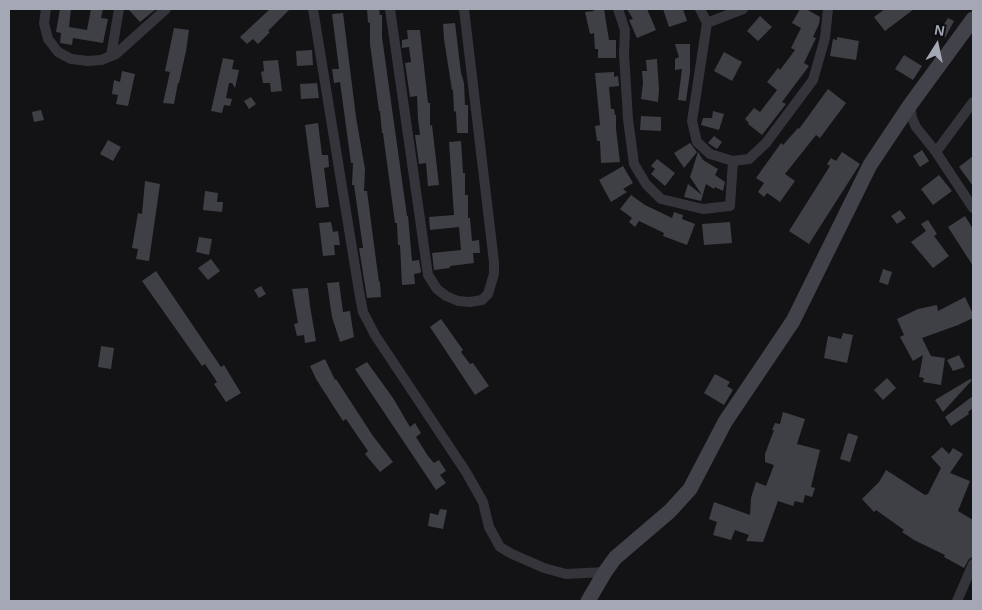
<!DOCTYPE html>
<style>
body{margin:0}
#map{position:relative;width:982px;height:610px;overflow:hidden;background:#131315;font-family:Arial,sans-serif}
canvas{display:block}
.frame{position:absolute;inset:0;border:10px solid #a4a8b5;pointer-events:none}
.north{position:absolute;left:912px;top:20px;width:50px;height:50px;-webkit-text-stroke:4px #0e0e10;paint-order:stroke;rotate:10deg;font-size:14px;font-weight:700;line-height:20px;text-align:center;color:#a4a8b5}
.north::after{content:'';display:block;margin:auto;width:18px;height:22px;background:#a4a8b5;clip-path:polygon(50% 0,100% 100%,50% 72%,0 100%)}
</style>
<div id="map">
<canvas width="982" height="610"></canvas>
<div class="frame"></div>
<div class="north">N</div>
</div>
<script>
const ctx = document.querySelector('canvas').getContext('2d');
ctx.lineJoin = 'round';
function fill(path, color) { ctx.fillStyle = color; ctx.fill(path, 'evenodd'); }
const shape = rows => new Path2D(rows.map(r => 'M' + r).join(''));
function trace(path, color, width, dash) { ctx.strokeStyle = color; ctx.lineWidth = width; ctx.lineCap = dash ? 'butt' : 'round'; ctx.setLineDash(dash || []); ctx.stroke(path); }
fill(shape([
 [60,9,71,9,69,27,87,30,91,9,103,9,101,18,108,19,103,43,73,38,72,45,60,43,61,33,56,32],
 [128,9,156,9,140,22],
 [270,9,290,9,268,31,270,32,258,44,253,39,247,44,240,37],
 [367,9,379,9,380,15,382,15,382,37,407,216,408,216,412,261,419,260,421,271,420,273,414,274,415,284,402,285,400,245,398,245,397,223,395,223,383,133,382,133,380,111,379,111,370,44,370,22,368,23],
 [594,9,604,9,609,40,616,40,616,58,598,58,598,49,595,49,594,33,590,34,585,12,594,11],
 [627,9,647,9,656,30,637,38,629,20,633,19],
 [663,9,683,9,687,21,669,27],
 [800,9,806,9,820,17,819,24,813,37,816,38,804,63,809,66,782,102,786,104,762,135,748,124,749,123,745,119,754,108,760,112,777,90,767,82,778,68,780,70,795,50,791,48,801,28,792,23],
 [885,9,914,9,885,31,874,17],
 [343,13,356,117,365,169,364,191,367,191,376,260,379,282,380,282,381,297,367,298,359,248,363,248,354,185,352,185,353,163,351,163,340,82,334,83,332,69,339,69,332,14],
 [760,16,772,27,758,41,747,31],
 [948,18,954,21,945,38,938,34],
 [455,23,461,73,464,83,465,105,468,105,468,133,457,133,456,111,454,112,453,90,452,90,444,39,443,24],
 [174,28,189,30,186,51,179,83,178,83,174,104,163,103,170,72,165,71],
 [407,30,420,30,428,103,430,103,430,126,432,125,439,185,428,186,426,163,419,164,415,135,420,135,418,119,417,96,410,97,405,63,411,62,409,47,402,48,402,40,408,39],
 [837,37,859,41,856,60,830,56,833,39,837,40],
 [675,44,690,44,690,73,686,101,678,100,682,69,675,70,675,59,679,57],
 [312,50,313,65,297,66,296,51],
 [724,52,742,62,732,81,714,71],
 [904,55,922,66,913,80,895,69],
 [223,58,234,60,232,69,239,70,235,88,232,83,229,83,226,98,232,99,230,106,224,105,222,113,211,111],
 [657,59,659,90,658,102,641,99,643,83,642,71,647,71,646,60],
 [278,60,282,91,271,92,270,83,263,83,261,72,264,71,263,61],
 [122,71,135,74,128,106,116,104,118,95,112,94,114,80,120,82],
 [614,72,614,77,618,76,619,86,609,87,611,109,614,109,615,115,616,115,616,129,620,162,601,163,600,141,597,141,595,126,600,125,595,73],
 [317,83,319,98,301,99,300,84],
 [828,89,846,103,820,138,816,135,785,174,795,181,780,202,767,193,764,197,758,192,764,183,756,178,781,143,783,145,798,128,799,129],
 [251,97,256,104,249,109,244,101],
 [41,110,44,120,34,122,32,112],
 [713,111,724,114,719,130,701,125,703,118,712,118],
 [641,116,661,117,661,131,640,130],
 [318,123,322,155,328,155,329,167,324,168,329,207,316,208,305,125],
 [714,136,722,142,717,149,708,143],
 [108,140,121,147,113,161,100,154],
 [461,141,463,173,465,173,465,195,468,195,468,218,470,218,472,241,479,240,480,253,473,253,474,263,450,266,450,268,434,270,432,253,461,250,459,227,430,230,429,217,454,215,449,142],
 [690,143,697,152,684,168,674,153],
 [922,150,929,161,920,167,913,156],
 [698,152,703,160,718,169,715,175,725,182,723,191,715,187,714,189,706,184,701,201,684,197,688,184,702,195,690,177],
 [842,152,860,164,809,244,789,231,830,166,827,164,831,158,836,161],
 [973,156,973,186,959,167],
 [657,159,675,173,665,186,651,174,655,169,651,166],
 [623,166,633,183,623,189,627,192,611,202,599,180],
 [939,175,952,191,933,205,921,189],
 [145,181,160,184,149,261,136,259,138,249,132,248,138,213,142,214],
 [205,191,218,193,217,202,223,202,222,212,203,210],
 [631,195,645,205,672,218,674,212,683,215,682,219,695,224,687,245,663,236,664,233,639,221,635,227,629,222,632,218,620,209],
 [900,210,906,218,897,224,891,216],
 [965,216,973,229,973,266,948,227],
 [928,220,937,234,934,236,949,256,933,268,911,242,926,231,921,224],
 [331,222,333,232,338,231,340,245,334,245,335,255,323,256,319,223],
 [730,222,732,243,704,245,702,224],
 [199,237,212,239,209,255,196,252],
 [211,259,220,271,208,280,198,268],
 [883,269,892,272,888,285,879,282],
 [156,271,221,367,224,365,241,393,226,402,214,384,217,382,205,364,202,366,142,281],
 [339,282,343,312,350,311,354,337,340,342,332,317,327,283],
 [261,286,266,294,259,298,254,290],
 [308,288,310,306,316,341,305,343,304,335,297,336,294,324,298,323,292,289],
 [965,297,973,314,973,318,958,325,922,338,931,356,945,358,941,385,923,382,924,378,919,377,923,355,913,361,900,337,904,335,897,319,918,309,937,305,938,311],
 [441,319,463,350,461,352,470,364,473,363,489,386,475,395,430,327],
 [843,333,853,335,847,363,824,358,828,336,841,339],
 [101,346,114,348,111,369,98,367],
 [959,355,965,367,953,371,947,360],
 [325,359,335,380,336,379,373,436,393,462,380,472,365,454,368,451,359,438,346,419,343,421,316,379,310,366],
 [367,362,393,398,410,427,415,423,421,433,416,437,428,456,434,463,439,460,446,471,440,475,446,483,436,490,355,369],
 [715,374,730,382,727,386,733,390,724,405,704,393],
 [887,378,896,388,883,400,874,390],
 [970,379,972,380,943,412,935,400],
 [973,396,973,408,968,412,969,414,951,426,945,417],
 [783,412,805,419,797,444,820,450,811,487,815,488,812,497,805,495,803,503,795,501,793,506,778,501,763,542,746,541,749,535,735,530,731,540,713,535,717,522,709,519,714,502,750,515,751,498,756,482,766,486,774,465,765,462,765,454,774,430,772,430,775,423,780,424],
 [848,433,858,436,850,462,840,459],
 [942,447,949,454,953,448,963,454,950,473,970,481,958,511,973,520,973,557,969,559,964,568,944,557,945,555,914,540,902,532,904,530,876,510,874,512,862,499,879,482,886,470,925,495,928,494,941,468,931,457],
 [440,509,447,510,443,529,428,526,430,513,438,515]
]), '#3f4045');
trace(shape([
 [46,9,44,23,48,39,58,52,71,59,88,61,101,60,116,54,166,9],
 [313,9,359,291,363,312,375,335,466,472,483,502,489,527,500,547,512,554,544,568,566,574,605,572],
 [390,9,428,275,437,289,446,296,458,301,470,302,482,300,488,294,494,274,494,262,464,9],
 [618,9,625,30,624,54,628,119,634,164,646,184,661,199,703,209,730,206,733,161,749,159,766,143,813,80,825,38,828,9],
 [700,9,707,23,692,121,697,142,710,154,733,161],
 [707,23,743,9],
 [111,56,119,9],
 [910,105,912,118,916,127,936,152,973,208],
 [936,152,973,102],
 [957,601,973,564]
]), '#34343a', 10);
trace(shape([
 [588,601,605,572,615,558,670,511,690,489,725,422,793,321,870,165,910,105,973,19]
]), '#42434a', 15);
</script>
